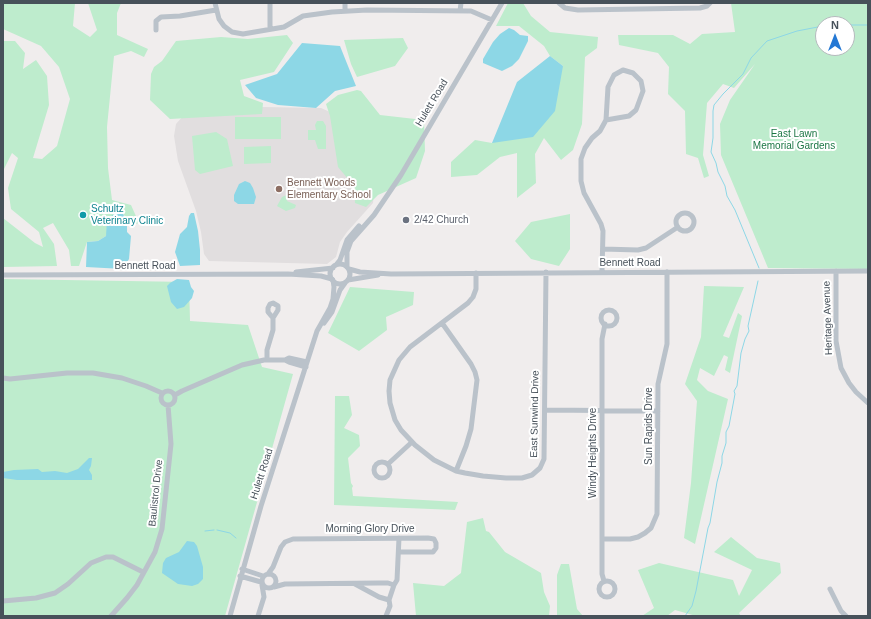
<!DOCTYPE html>
<style>
body{margin:0}
#map{position:relative;width:871px;height:619px;overflow:hidden;background:#f0eded;font-family:Arial,sans-serif}
canvas{display:block}
.frame{position:absolute;inset:0;border:4px solid #47515a;pointer-events:none}
.north{position:absolute;left:815px;top:16px;width:40px;height:40px;box-sizing:border-box;background:#fff;border:1px solid #b5b9bd;border-radius:50%;rotate:0deg;font-size:11px;font-weight:700;line-height:16px;text-align:center;color:#47515a}
.north::after{content:'';display:block;margin:auto;width:14px;height:18px;background:#2478d4;clip-path:polygon(50% 0,100% 100%,50% 72%,0 100%)}
</style>
<div id="map">
<canvas width="871" height="619"></canvas>
<div class="frame"></div>
<div class="north">N</div>
</div>
<script>
const ctx = document.querySelector('canvas').getContext('2d');
ctx.lineJoin = 'round';
function fill(path, color) { ctx.fillStyle = color; ctx.fill(path, 'evenodd'); }
const shape = rows => new Path2D(rows.map(r => 'M' + r).join(''));
function trace(path, color, width, dash) { ctx.strokeStyle = color; ctx.lineWidth = width; ctx.lineCap = dash ? 'butt' : 'round'; ctx.setLineDash(dash || []); ctx.stroke(path); }
function drawText(font, color, halo, rows, align = 'center') {
  ctx.font = font + ' Arial,sans-serif'; ctx.lineWidth = 4; ctx.setLineDash([]); ctx.textBaseline = 'middle'; ctx.strokeStyle = halo; ctx.fillStyle = color; for (const [text, x, y, turn = 0] of rows) {
    ctx.save(); ctx.translate(x, y); ctx.rotate((+turn || 0) * Math.PI / 180); ctx.textAlign = isNaN(turn) ? turn : align; if (halo) ctx.strokeText(text, 0, 0); ctx.fillText(text, 0, 0); ctx.restore();
  }
}
fill(shape([
 [262,107,321,108,330,112,374,193,373,203,347,232,340,242,336,257,327,264,209,261,204,254,201,232,196,211,178,161,174,136,176,124,183,116]
]), '#e1dedf');
fill(shape([
 [3,3,75,3,73,26,90,37,97,30,88,3,121,3,117,13,117,35,148,49,144,57,131,51,114,56,107,127,108,168,112,200,131,205,139,223,133,225,123,214,115,213,106,236,98,241,87,242,79,266,71,266,69,250,53,223,43,228,54,244,57,266,3,267,3,218,35,243,43,247,39,232,11,209,8,188,18,158,12,153,3,171,3,41,15,41,25,53,23,69,36,60,47,76,49,105,33,158,42,159,57,146,70,99,59,67,41,46,3,29],
 [508,3,523,3,531,16,550,32,598,37,597,48,585,57,582,124,573,150,561,160,544,138,535,154,536,183,517,198,517,153,500,157,477,175,451,177,451,162,475,140,492,143,563,66,550,56,544,46,519,26,496,26],
 [731,3,868,3,868,269,768,268,721,155,720,124,730,100,755,64,734,88,723,84,707,103,703,155,709,176,704,178,698,158,686,154,685,111,668,94,669,67,658,53,619,45,618,35,673,35,690,44,702,34,735,32],
 [823,24,847,24,847,48,823,48],
 [287,35,293,43,274,72,240,80,244,96,263,103,262,114,170,119,150,100,151,74,154,67,162,61,176,41,221,37,248,39],
 [403,38,408,48,395,66,357,77,351,64,344,40],
 [357,90,361,91,380,115,424,120,425,151,416,178,378,195,366,207,355,203,354,186,338,167,330,116,326,104,338,95],
 [235,117,281,117,281,139,235,139],
 [317,121,323,121,326,126,326,149,318,149,315,140,308,140,308,130,316,130,315,125],
 [216,132,227,139,233,166,200,174,195,170,192,136],
 [271,146,271,163,244,164,244,147],
 [289,194,287,201,296,205,295,208,286,211,277,206,282,197],
 [570,214,570,249,559,266,531,259,515,241,531,222],
 [3,279,189,282,190,321,248,325,262,367,293,374,225,616,3,616],
 [704,286,744,287,723,336,729,338,738,313,742,316,730,373,725,370,728,357,724,355,714,376,700,368,697,380,708,391,728,399,695,544,684,538,691,483,697,401,685,384,701,337],
 [350,287,414,292,413,305,386,317,387,330,359,351,328,333],
 [335,396,349,396,352,415,344,428,359,435,360,446,348,458,351,483,353,486,352,488,353,496,458,502,455,510,334,505],
 [483,518,486,531,489,532,505,552,541,573,544,592,550,606,549,616,416,616,413,583,444,586,461,573,467,522],
 [731,537,757,558,780,563,781,573,739,613,741,616,696,616,675,610,667,616,642,616,654,608,638,570,659,563,733,580,739,596,752,570,714,552],
 [561,564,569,564,577,609,583,616,557,616,557,575]
]), '#beeccd');
fill(shape([
 [509,28,514,30,520,35,528,36,528,41,519,59,512,66,502,71,483,63,483,59,493,42,500,34],
 [302,43,340,46,356,86,335,91,316,108,278,105,256,98,245,85,277,74],
 [550,56,563,66,555,111,533,137,492,143,517,82],
 [245,181,250,183,253,188,256,197,254,204,238,204,234,201,234,195,239,184],
 [115,213,123,214,127,222,127,232,131,236,129,259,123,269,86,267,87,242,98,241,106,236,107,220],
 [191,213,194,213,198,231,200,250,200,265,180,266,175,252,180,234,187,227,189,216],
 [177,279,189,280,191,287,194,291,192,298,184,307,177,309,171,302,167,286,170,283],
 [89,458,92,458,91,466,89,470,92,475,92,480,17,480,3,478,3,472,14,470,38,469,42,472,55,471,67,473,78,469],
 [187,541,194,542,197,546,203,567,203,579,198,584,192,586,178,584,162,573,163,563,166,558,179,552]
]), '#8dd7e6');
trace(shape([
 [838,24,842,24],
 [847,25,868,25],
 [759,268,735,210,727,196,725,186,718,172,716,163,711,152,713,138,713,111,714,105,723,94,743,74,751,58,767,41,797,31,823,26],
 [217,530,230,533,236,538],
 [205,531,214,530],
 [685,616,692,606,696,591,708,528,710,523,717,482,722,463,722,456,726,443,726,432,729,426,735,394,734,391,737,386,741,353,745,339,749,331,748,326,758,281]
]), '#8dd7e6', 1);
trace(shape([
 [215,3,219,19,224,26,232,32,243,34,284,27,303,16,332,12,367,10,471,11,492,20],
 [559,3,565,8,578,10,700,8,707,6,710,3],
 [345,11,345,3],
 [460,11,461,3],
 [270,29,270,3],
 [156,30,156,21,161,17,180,16,216,10],
 '676 222a9 9 0 1 1 18 0a9 9 0 1 1-18 0Z',
 [603,249,638,250,646,248,678,227],
 '330 274a10 10 0 1 1 20 0a10 10 0 1 1-20 0Z',
 [336,265,340,260,347,240,359,226],
 [347,267,347,252,351,241,374,215,401,175,502,3],
 [349,269,360,272,391,274,868,271],
 [836,271,836,341,841,368,849,383,856,392,868,403],
 [296,272,333,268],
 [602,272,603,231,601,224,584,193,581,181,581,159,585,148,592,138,600,131,606,120,608,87,614,75,623,70,633,73,641,81,643,91,636,110,629,116,606,120],
 [476,273,476,289,473,297,468,303,410,347,399,360,390,380,389,391,390,403,395,420,401,430,415,445,434,460,456,471,465,473,483,476,506,478,522,478,532,475,540,468,544,459,546,272],
 [3,275,288,274,321,276,332,279],
 [348,280,378,275],
 '601 318a8 8 0 1 1 16 0a8 8 0 1 1-16 0Z',
 [324,323,332,312,340,290,345,283],
 [442,323,471,364,475,372,477,380,471,429,466,446,456,471],
 [267,360,267,350,273,330,273,318,278,310,278,306,273,303,270,304,268,308,268,312,273,318],
 [306,367,289,362,285,360,289,358,307,362],
 [3,378,10,379,67,373,93,373,122,378,146,386,162,393],
 '161 398a7 7 0 1 1 14 0a7 7 0 1 1-14 0Z',
 [175,395,182,391,242,365,264,360,285,360],
 [545,410,658,411],
 '374 470a8 8 0 1 1 16 0a8 8 0 1 1-16 0Z',
 [388,464,412,442],
 [602,539,630,539,638,537,645,533,651,528,657,514,658,384,667,344,667,272],
 [242,569,263,576],
 '262 581a7 7 0 1 1 14 0a7 7 0 1 1-14 0Z',
 [268,574,273,567,281,547,285,542,293,539,428,538,434,539,436,543,436,548,433,552,399,552],
 [240,576,261,582],
 '599 589a8 8 0 1 1 16 0a8 8 0 1 1-16 0Z',
 [604,581,602,574,602,339,605,324],
 [355,584,379,597,389,600],
 [274,587,285,584,378,583,388,583,394,585],
 [830,589,841,611,846,616],
 [3,601,36,598,55,593,68,584,91,563,106,557,113,557,143,572],
 [111,616,127,598,137,585,155,552,162,529,171,444,168,405],
 [230,616,261,506,317,331,330,308,333,299,334,287,333,280],
 [258,616,264,597,262,585],
 [386,616,390,606,389,600,394,585,397,580,399,538]
]), '#bac2ca', 5);
for (const [x, y, r, color] of [
 [279,189,4,"#8d6e63"],
 [83,215,4,"#0f9aa8"],
 [406,220,4,"#6b7280"]
]) { const dot = new Path2D(); dot.arc(x, y, r, 0, 2 * Math.PI); ctx.fillStyle = color; ctx.fill(dot); trace(dot, '#fff', 1.5); }
drawText('10px', '#47515a', '#fff', [
 ["Hulett Road",432,103,-59],
 ["Bennett Road",630,263],
 ["Bennett Road",145,266],
 ["Heritage Avenue",828,318,-92],
 ["East Sunwind Drive",535,414,-89],
 ["Sun Rapids Drive",649,426,-90],
 ["Windy Heights Drive",593,453,-90],
 ["Hulett Road",262,474,-72],
 ["Baulistrol Drive",156,493,-84],
 ["Morning Glory Drive",370,529]
]);
drawText('10px', '#1c7645', '#fff', [
 ["East Lawn",794,134],
 ["Memorial Gardens",794,146]
]);
drawText('10px', '#785e54', '#fff', [
 ["Bennett Woods",287,183],
 ["Elementary School",287,195]
], 'left');
drawText('10px', '#0d838f', '#fff', [
 ["Schultz",91,209],
 ["Veterinary Clinic",91,221]
], 'left');
drawText('10px', '#5b616d', '#fff', [
 ["2/42 Church",414,220]
], 'left');
</script>
